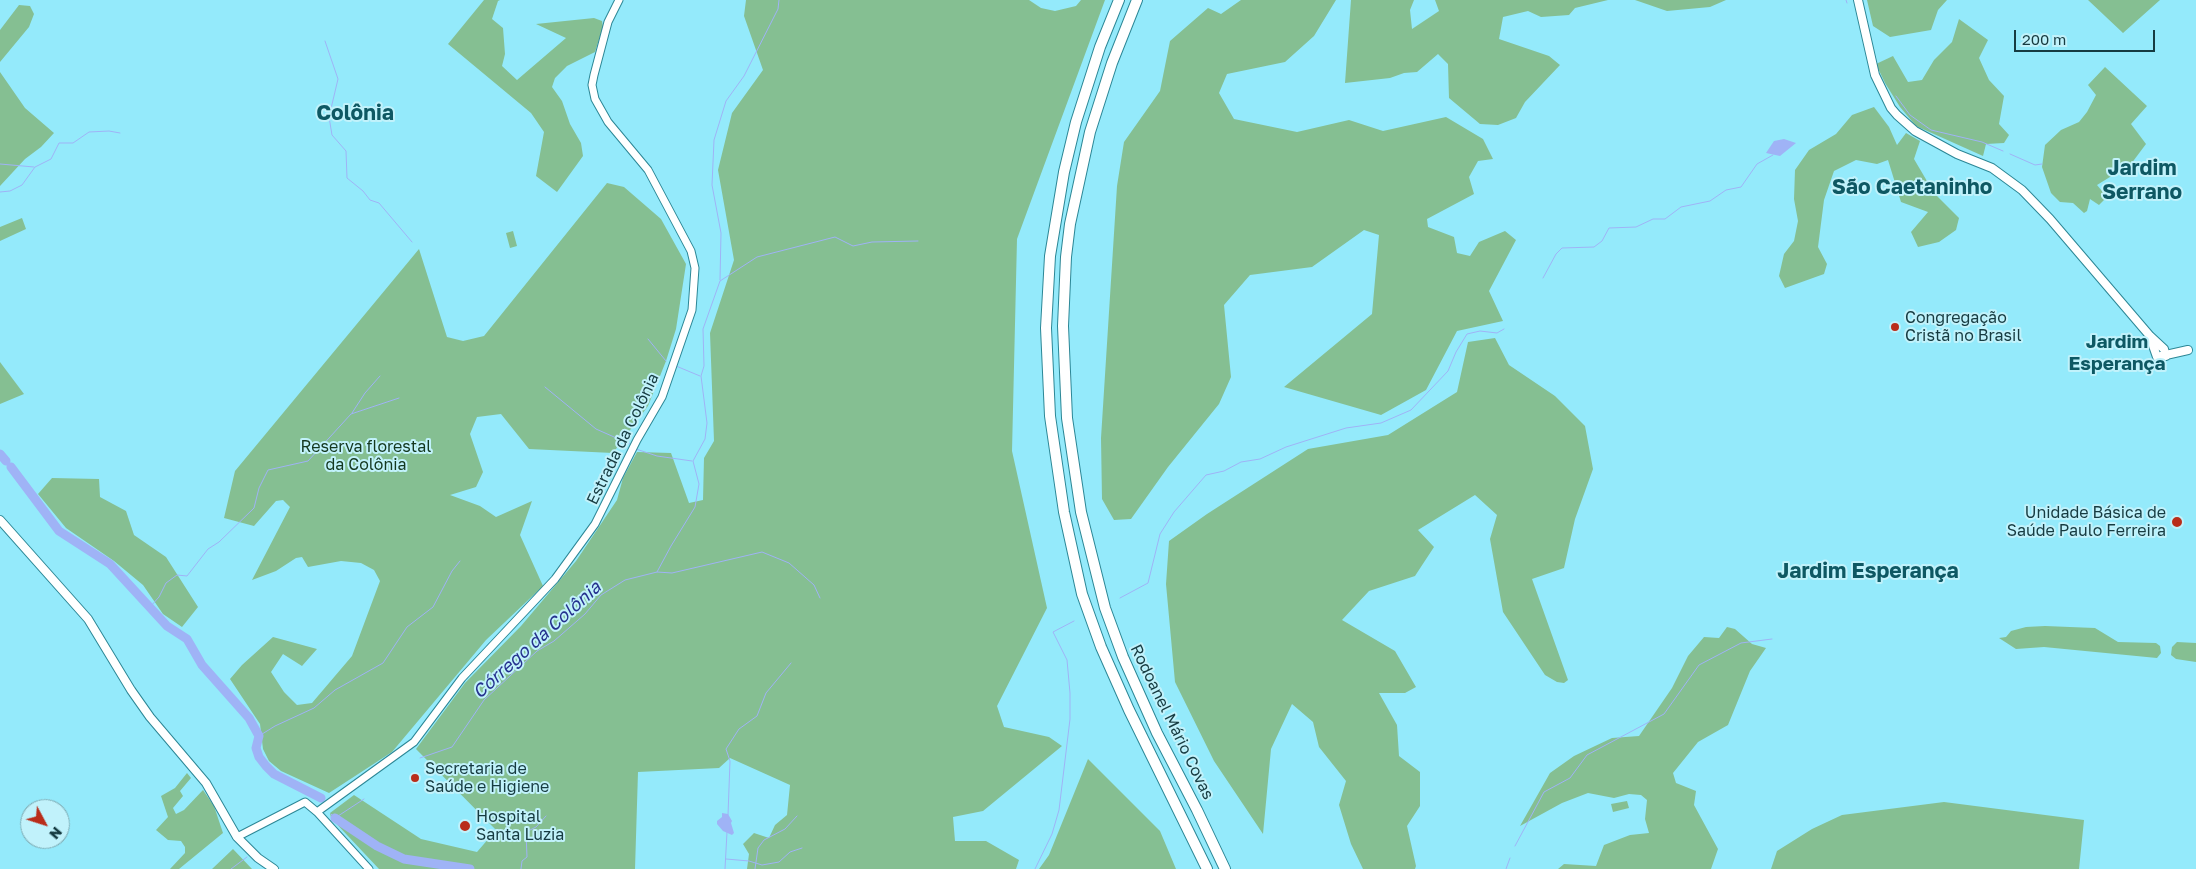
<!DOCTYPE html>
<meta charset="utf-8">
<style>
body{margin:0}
#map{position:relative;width:2196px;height:869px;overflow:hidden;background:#94eafb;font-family:"Golos Text",sans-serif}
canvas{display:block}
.north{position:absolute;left:20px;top:799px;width:50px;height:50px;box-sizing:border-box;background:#c1f2fb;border:1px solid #7da9b1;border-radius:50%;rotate:130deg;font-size:14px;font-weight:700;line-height:20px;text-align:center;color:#163b41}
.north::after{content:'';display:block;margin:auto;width:18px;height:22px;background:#b92d1a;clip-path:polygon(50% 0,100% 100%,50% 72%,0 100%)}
.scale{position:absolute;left:2014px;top:30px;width:141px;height:22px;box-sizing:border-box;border:2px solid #163b41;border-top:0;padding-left:6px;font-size:15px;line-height:18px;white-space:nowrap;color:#163b41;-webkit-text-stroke:4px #c1f2fb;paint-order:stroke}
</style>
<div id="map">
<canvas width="2196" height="869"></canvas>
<div class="north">N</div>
<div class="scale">200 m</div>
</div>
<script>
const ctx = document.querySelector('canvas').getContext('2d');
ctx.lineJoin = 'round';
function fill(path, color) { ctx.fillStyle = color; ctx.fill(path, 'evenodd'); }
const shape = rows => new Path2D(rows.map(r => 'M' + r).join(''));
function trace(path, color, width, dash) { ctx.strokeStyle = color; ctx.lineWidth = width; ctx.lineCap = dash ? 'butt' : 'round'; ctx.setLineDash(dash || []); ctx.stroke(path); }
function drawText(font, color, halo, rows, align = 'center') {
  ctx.font = font + ' "Golos Text",sans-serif'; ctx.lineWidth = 4; ctx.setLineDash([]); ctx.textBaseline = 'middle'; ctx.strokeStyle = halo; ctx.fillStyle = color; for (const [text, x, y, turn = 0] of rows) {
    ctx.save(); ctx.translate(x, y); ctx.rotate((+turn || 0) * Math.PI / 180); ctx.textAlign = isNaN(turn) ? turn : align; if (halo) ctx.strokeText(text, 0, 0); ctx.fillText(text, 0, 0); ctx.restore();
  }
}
fill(shape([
 [484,0,500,0,498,1,492,19,503,28,505,54,502,66,517,80,566,38,536,24,594,18,602,21,603,27,595,52,567,66,555,78,552,87,562,101,570,124,581,143,583,156,557,192,536,176,544,132,531,113,448,44],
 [746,0,1029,0,1041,8,1055,11,1076,6,1081,0,1105,0,1017,239,1012,451,1047,608,997,706,1004,727,1049,737,1062,746,983,811,953,817,955,841,986,841,1019,860,1016,869,747,869,749,854,743,844,754,833,769,838,775,825,787,815,790,785,730,758,719,768,638,772,635,869,379,869,331,818,330,813,354,795,421,839,477,852,496,830,416,749,465,683,521,626,576,561,617,500,623,478,637,452,671,453,689,503,703,500,704,458,714,441,710,333,734,260,718,170,732,113,763,70,744,16],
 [1241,0,1336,0,1314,36,1285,62,1227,74,1219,93,1234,119,1297,132,1349,120,1383,131,1446,117,1483,139,1493,159,1478,161,1469,177,1474,194,1427,219,1428,227,1454,237,1457,253,1470,256,1479,242,1505,231,1516,240,1489,291,1503,321,1457,331,1426,390,1381,415,1284,387,1372,314,1379,235,1364,230,1312,267,1250,275,1224,305,1231,377,1219,404,1168,467,1131,519,1114,520,1102,499,1101,438,1117,186,1124,142,1160,91,1170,41,1208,8,1221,14],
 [1351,0,1414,0,1410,10,1412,29,1439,11,1435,0,1608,0,1575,8,1569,15,1541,17,1528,11,1503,17,1499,39,1549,56,1560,65,1525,102,1516,118,1498,125,1480,124,1449,98,1448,64,1438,54,1417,72,1404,73,1390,78,1345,83],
 [1635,0,1726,0,1710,7,1667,11],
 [1867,0,1947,0,1938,10,1931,30,1890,37,1873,26],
 [2088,0,2160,0,2123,33],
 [19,5,30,6,34,14,29,27,0,62,0,30],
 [1959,19,1988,40,1979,58,1989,80,2004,96,1999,124,2009,135,2004,143,1986,144,1983,156,1916,126,1900,107,1885,83,1876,64,1893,56,1908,82,1922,80,1934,60,1952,42],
 [2105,67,2147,106,2131,124,2146,144,2131,164,2097,185,2107,197,2099,205,2090,199,2087,211,2084,213,2073,203,2060,202,2051,193,2042,167,2045,145,2061,130,2079,122,2087,112,2096,95,2088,85],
 [0,72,25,108,54,133,41,147,25,159,0,186],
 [1874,107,1889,127,1897,145,1906,133,1920,141,1914,159,1934,193,1959,218,1956,230,1939,242,1918,247,1911,232,1928,212,1901,202,1888,160,1877,164,1856,160,1834,171,1824,200,1818,247,1827,264,1824,274,1785,288,1779,276,1784,254,1794,241,1798,221,1794,199,1795,170,1809,150,1836,134,1852,115],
 [607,183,624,187,661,219,686,264,676,329,666,361,648,406,613,453,529,449,501,414,477,417,470,434,483,472,476,487,450,495,480,506,496,517,532,501,520,535,543,586,486,640,392,752,329,793,281,771,269,761,263,749,260,724,230,679,242,665,273,637,317,649,302,666,283,654,271,672,284,692,297,705,312,703,352,656,380,581,374,570,361,563,341,561,308,567,302,557,296,558,276,571,252,580,290,507,283,500,276,501,254,526,224,518,235,471,419,249,447,337,463,341,484,336],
 [22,218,26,229,0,241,0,227],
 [513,231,517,246,510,248,506,233],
 [1495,338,1509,365,1555,396,1585,426,1593,469,1575,519,1564,568,1532,579,1568,680,1564,683,1557,682,1545,675,1503,612,1490,539,1497,515,1475,495,1418,530,1434,547,1415,576,1369,591,1342,620,1395,651,1416,687,1405,693,1379,693,1397,725,1399,756,1420,772,1420,806,1407,826,1416,866,1415,869,1363,869,1351,844,1339,805,1346,781,1319,747,1313,722,1292,704,1271,749,1263,834,1214,761,1175,682,1166,584,1169,541,1207,514,1308,449,1388,435,1457,392,1468,342],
 [0,362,24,394,0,404],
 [52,478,99,479,100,497,126,511,134,535,166,557,198,607,182,627,163,614,143,585,114,561,66,528,38,494],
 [2045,626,2095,628,2118,642,2156,643,2160,646,2161,653,2157,658,2044,647,2016,649,1999,638,2006,637,2011,631,2026,627],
 [1727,627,1735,629,1752,644,1766,648,1750,671,1728,725,1698,742,1673,773,1676,783,1696,791,1694,805,1718,849,1711,869,1558,869,1564,864,1596,866,1604,845,1630,835,1649,833,1645,819,1647,800,1641,795,1629,794,1614,798,1588,793,1562,803,1520,826,1550,773,1574,756,1612,738,1639,736,1672,688,1688,656,1704,637,1719,638],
 [2177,642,2196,643,2196,662,2176,659,2171,655,2172,647],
 [1088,759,1160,831,1176,869,1039,869,1049,855],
 [187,773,191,778,180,791,183,796,173,808,176,814,184,810,203,790,214,806,223,833,179,869,170,869,185,853,185,847,181,841,168,840,156,830,168,817,161,796,175,788],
 [1627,801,1629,808,1613,812,1611,804],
 [1944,802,2084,820,2079,869,1771,869,1777,851,1812,829,1842,815],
 [233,849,252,869,212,869]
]), '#85bf92');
fill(shape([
 [1784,139,1796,143,1780,156,1766,153,1774,141],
 [722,813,728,814,732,821,731,823,734,833,732,835,723,831,717,824,717,821,722,817]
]), '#9fb3f6');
trace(shape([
 [1846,0,1847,3],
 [325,41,338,79,329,117,332,135,346,151,347,178,363,191,370,200,379,203,412,242],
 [1896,96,1910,115,1931,130,1982,142,2003,151],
 [2010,154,2035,165,2042,164],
 [0,164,34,167],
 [0,192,10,191,22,185,35,167,51,159,59,143,73,143,89,132,109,131,120,133],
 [1543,278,1556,254,1562,248,1594,247,1602,241,1609,228,1636,227,1653,219,1665,219,1681,207,1710,201,1726,190,1741,187,1757,164,1773,155],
 [720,280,721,233,712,185,714,140,726,101,744,76,778,9,779,0],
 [648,339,666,361],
 [676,366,700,376],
 [545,387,596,429,630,444],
 [352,413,365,393,380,376],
 [636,449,657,456,692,461],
 [657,572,671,546,695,507,699,484,693,461,705,439,707,423,701,376,704,366,703,329,720,281,757,257,835,237,853,246,872,242,918,241],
 [1120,598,1148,583,1160,534,1174,512,1206,475,1224,471,1241,462,1260,459,1286,447,1346,428,1381,423,1411,410,1448,371,1456,352,1467,334,1480,331,1497,333,1504,329],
 [150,607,159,597,166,583,177,575,187,576,208,549,219,542,254,508,259,488,268,470,308,461,351,414,399,398],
 [259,736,275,726,314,708,335,690,383,663,407,627,433,607,452,571,460,561],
 [420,758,452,747,484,700,537,651,554,641,585,614,601,595,625,580,657,572,672,573,762,552,789,563,814,585,820,598],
 [331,814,335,818,364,799],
 [728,815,730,761,726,749,739,729,757,716,766,693,791,663],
 [1515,846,1544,792,1570,778,1587,755,1664,714,1699,665,1741,643,1772,639],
 [726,859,749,861,762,865,779,862,790,852,802,848],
 [231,869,247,857],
 [521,869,522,861,527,857,526,832,536,827,546,816],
 [725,869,727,832],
 [755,869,758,848,764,840,785,829,797,816],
 [1035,869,1052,834,1059,810,1070,719,1070,693,1067,660,1053,632,1074,621],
 [1506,869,1510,858]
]), '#9fb3f6', 1);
trace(shape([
 [0,454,6,461],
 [11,467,59,531,110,564,167,626,187,639,202,665,249,718,259,736,256,748,259,757,266,766,274,774,321,798],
 [335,818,377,846,404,859,470,869]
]), '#9fb3f6', 9);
const tertiary = shape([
 [317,812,414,742,462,678,555,579,595,524,637,440,662,397,692,310,695,268,691,251,648,170,608,122,595,99,592,85,594,75,608,22,619,0],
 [237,837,305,802,317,812,369,869]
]);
const secondary = shape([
 [1858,0,1875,75,1891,108,1897,115,1915,131,1957,154,1992,168,2022,190,2050,219,2150,336,2164,349,2166,356],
 [2150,337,2157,357,2188,350],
 [0,520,88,619,131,690,150,717,206,783,237,837,258,858,274,869]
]);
const motorway = shape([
 [1119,0,1100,47,1076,122,1064,172,1050,256,1046,328,1050,416,1064,512,1082,594,1101,647,1129,710,1207,869],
 [1137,0,1112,63,1090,132,1070,224,1066,257,1063,326,1067,418,1081,512,1105,608,1123,657,1157,733,1197,810,1225,869]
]);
trace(tertiary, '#2c8796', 9);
trace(secondary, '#2c8796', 10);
trace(motorway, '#2c8796', 12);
trace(tertiary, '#fff', 7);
trace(secondary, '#fff', 8);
trace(motorway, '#fff', 10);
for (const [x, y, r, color] of [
 [1895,327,5,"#b92d1a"],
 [2177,522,6,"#b92d1a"],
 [415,778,5,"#b92d1a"],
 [465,826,6,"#b92d1a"]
]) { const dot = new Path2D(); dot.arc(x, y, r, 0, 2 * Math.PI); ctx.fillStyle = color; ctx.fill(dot); trace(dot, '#c1f2fb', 2); }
drawText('16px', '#163b41', '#c1f2fb', [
 ["Congregação",1905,318],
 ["Cristã no Brasil",1905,336],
 ["Unidade Básica de",2166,513,"right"],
 ["Saúde Paulo Ferreira",2166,531,"right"],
 ["Secretaria de",425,769],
 ["Saúde e Higiene",425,787],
 ["Hospital",476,817],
 ["Santa Luzia",476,835]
], 'left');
drawText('16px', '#163b41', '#c1f2fb', [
 ["Estrada da Colônia",623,439,-64],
 ["Rodoanel Mário Covas",1172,722,64]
]);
drawText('16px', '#14381f', '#c1f2fb', [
 ["Reserva florestal",366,447],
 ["da Colônia",366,465]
]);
drawText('italic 18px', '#25318e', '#c1f2fb', [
 ["Córrego da Colônia",537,640,-42]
]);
drawText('bold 19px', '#0e5863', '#c1f2fb', [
 ["Jardim",2117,342],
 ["Esperança",2117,364]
]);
drawText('bold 21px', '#0e5863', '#c1f2fb', [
 ["Colônia",355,113],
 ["Jardim",2142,168],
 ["Serrano",2142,192],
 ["São Caetaninho",1912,187],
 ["Jardim Esperança",1868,571]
]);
</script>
